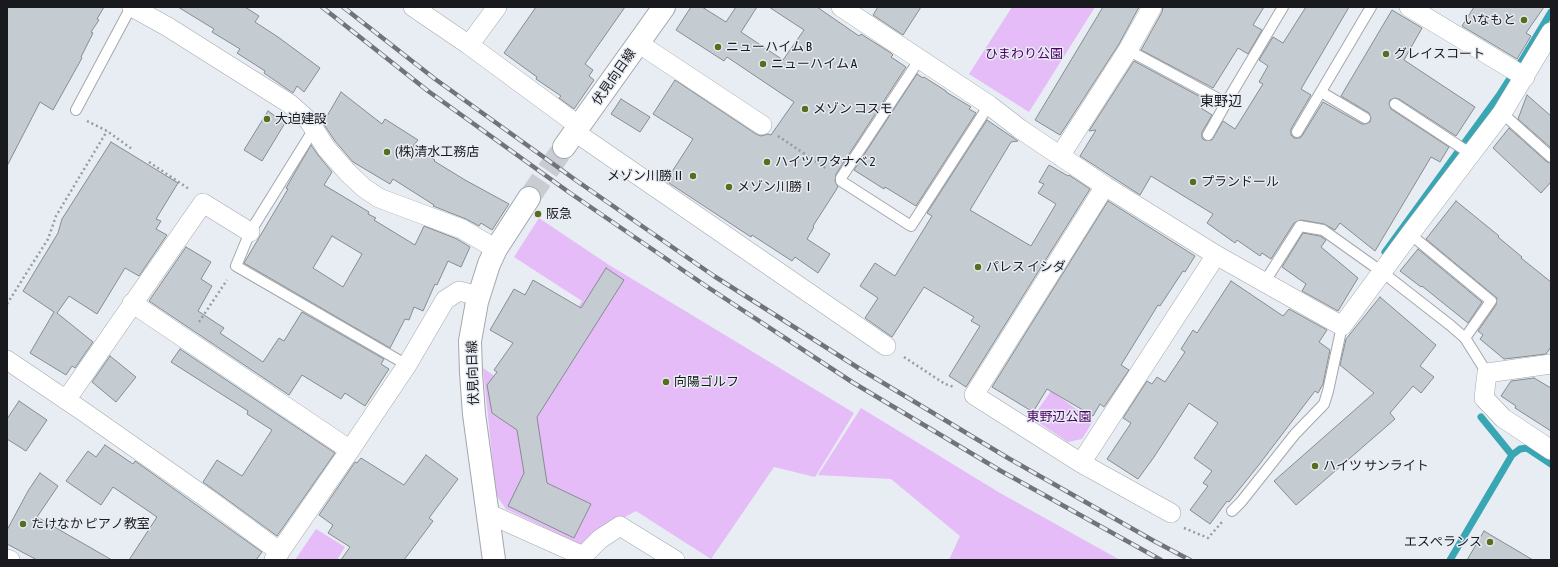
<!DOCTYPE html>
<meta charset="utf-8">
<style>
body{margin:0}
#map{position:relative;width:1558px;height:567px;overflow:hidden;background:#e8ecf3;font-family:"Asap Condensed",sans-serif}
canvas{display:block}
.frame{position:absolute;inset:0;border:8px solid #191a1d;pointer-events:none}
</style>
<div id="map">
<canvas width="1558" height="567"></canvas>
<div class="frame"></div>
</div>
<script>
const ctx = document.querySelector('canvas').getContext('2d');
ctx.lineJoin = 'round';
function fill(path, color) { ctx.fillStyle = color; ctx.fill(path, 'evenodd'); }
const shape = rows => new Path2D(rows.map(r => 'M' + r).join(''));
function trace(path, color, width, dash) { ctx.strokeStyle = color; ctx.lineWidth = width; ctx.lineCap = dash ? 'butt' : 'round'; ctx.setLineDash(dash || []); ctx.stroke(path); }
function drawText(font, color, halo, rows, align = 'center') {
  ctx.font = font + ' "Asap Condensed","Noto Sans JP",sans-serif'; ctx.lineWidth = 3; ctx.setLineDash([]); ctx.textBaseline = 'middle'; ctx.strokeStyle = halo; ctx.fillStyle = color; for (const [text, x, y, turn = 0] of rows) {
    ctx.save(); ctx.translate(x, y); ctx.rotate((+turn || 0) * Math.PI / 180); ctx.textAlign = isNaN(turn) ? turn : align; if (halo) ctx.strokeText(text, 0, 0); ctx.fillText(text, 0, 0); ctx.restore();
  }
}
fill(shape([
 [1012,7,1095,7,1029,112,969,74],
 [539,218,609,265,854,413,815,477,774,467,711,559,636,511,595,533,585,547,506,509,496,495,483,368,522,395,582,301,514,257],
 [1051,391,1093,421,1082,439,1068,442,1032,418],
 [861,408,1000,493,1120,560,949,560,960,536,891,479,818,475],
 [316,529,345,547,337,560,295,560]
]), '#e5bcf7');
trace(shape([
 [1385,252,1500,94,1522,60,1551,12],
 [1481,417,1512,455],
 [1450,560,1512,455,1520,449,1527,448,1551,464]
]), '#38a6b3', 7);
const building = shape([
 [7,7,104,7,97,19,99,20,91,32,93,33,81,57,82,58,53,110,40,102,7,166,7,7],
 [178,7,245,7,259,16,255,22,278,37,320,68,304,92,297,86,293,93,264,73,265,71,237,53,240,49,212,32,214,29,178,7],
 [536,7,625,7,585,64,593,70,589,76,594,80,574,109,559,98,561,96,536,79,537,77,504,53,536,7],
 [691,7,702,7,726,22,736,7,757,7,741,32,783,60,804,30,769,7,817,7,859,36,861,34,891,53,893,55,891,57,906,67,836,174,835,181,838,187,813,226,814,227,807,239,830,254,818,273,795,257,792,261,752,235,751,237,666,181,693,139,653,114,675,80,756,134,761,136,768,134,771,135,794,102,727,57,724,61,676,30,691,7],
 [878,7,921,7,903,35,873,15,878,7],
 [1103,7,1139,7,1119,44,1060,135,1035,120,1103,7],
 [1163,7,1264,7,1253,25,1262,30,1248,54,1238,48,1213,88,1141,50,1162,12,1163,7],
 [1306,7,1349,7,1301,89,1311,95,1291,129,1291,135,1294,138,1300,138,1302,136,1323,102,1362,124,1365,124,1370,122,1371,118,1369,113,1341,96,1392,10,1422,28,1404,60,1475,107,1456,136,1399,99,1395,98,1390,100,1389,104,1391,109,1449,147,1440,162,1431,157,1375,251,1340,223,1335,230,1324,224,1301,220,1294,223,1271,259,1262,253,1260,256,1237,240,1235,243,1207,223,1213,214,1151,176,1140,195,1080,156,1096,130,1089,131,1134,61,1206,100,1201,108,1212,115,1202,132,1202,138,1204,140,1212,140,1223,121,1235,129,1263,84,1259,82,1268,66,1259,60,1273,37,1283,43,1306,7],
 [1474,7,1544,7,1526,33,1531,36,1517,59,1462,26,1474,7],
 [917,74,923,78,924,77,946,91,946,92,971,107,969,109,976,113,916,206,885,187,884,189,854,170,917,74],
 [341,92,382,124,385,119,418,140,413,146,435,160,434,161,465,180,509,204,492,230,481,223,479,226,466,219,433,206,434,205,393,179,390,184,353,162,335,141,323,123,341,92],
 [1527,95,1551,116,1551,148,1518,119,1527,95],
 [621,99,650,117,640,132,611,114,621,99],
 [268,111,285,123,262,161,244,150,268,111],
 [987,120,1018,141,1011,142,970,210,1031,246,1056,204,1038,193,1044,184,1039,182,1049,165,1068,176,1069,175,1090,189,966,387,949,376,980,326,971,321,974,317,924,287,892,337,865,318,878,298,860,286,875,263,895,276,932,216,927,213,987,120],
 [1509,128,1547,162,1551,163,1551,182,1541,193,1493,148,1509,128],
 [111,142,178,183,156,219,161,221,156,229,167,235,139,276,125,268,97,314,69,296,57,313,93,342,75,368,72,366,66,375,30,353,54,312,23,291,58,233,62,219,111,142],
 [311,145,318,155,332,172,324,185,369,212,368,214,376,218,374,220,415,245,424,226,457,239,470,247,461,267,448,261,437,285,435,284,423,311,414,307,409,320,405,319,390,348,244,263,288,189,286,188,311,145],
 [332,236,362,254,343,287,313,268,332,236],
 [1108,201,1195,256,1185,272,1183,271,1160,306,1158,305,1121,365,1129,370,1104,407,1100,404,1093,416,1047,389,1033,412,992,387,1108,201],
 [1456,201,1499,236,1498,237,1522,257,1521,258,1551,282,1551,347,1546,354,1504,359,1480,339,1483,335,1478,331,1496,305,1497,298,1426,239,1456,201],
 [1303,233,1320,236,1326,240,1321,247,1358,278,1338,311,1302,291,1306,284,1282,267,1303,233],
 [186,247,211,262,201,279,212,286,198,311,224,328,220,333,263,362,279,338,284,341,302,312,384,359,381,364,389,369,365,406,345,393,341,399,302,375,289,395,149,301,186,247],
 [1418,249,1482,302,1468,323,1422,286,1421,287,1400,271,1418,249],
 [606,268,624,280,537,417,547,483,591,504,574,538,508,506,524,473,517,430,492,413,487,385,497,372,494,370,513,343,490,330,514,289,525,295,533,280,581,308,606,268],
 [1231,281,1283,316,1289,309,1327,330,1319,342,1330,350,1323,384,1318,393,1315,391,1258,466,1229,502,1227,501,1210,524,1190,510,1208,486,1203,483,1212,471,1194,458,1218,423,1189,403,1154,457,1138,479,1107,459,1131,423,1123,418,1147,381,1152,384,1157,377,1165,382,1185,352,1181,349,1193,330,1197,333,1231,281],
 [1380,297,1436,345,1420,366,1434,377,1421,393,1413,386,1390,413,1395,419,1296,505,1274,481,1374,393,1340,365,1346,339,1380,297],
 [180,349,335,453,277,536,203,482,217,460,242,476,272,430,247,414,248,411,171,362,180,349],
 [110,356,136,377,116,402,92,382,110,356],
 [1534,378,1551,388,1551,431,1515,408,1516,406,1501,396,1511,381,1534,378],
 [19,401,47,420,26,451,7,439,7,419,19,401],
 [105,445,133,464,135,461,262,552,256,560,129,560,157,517,113,487,101,505,66,481,88,451,96,457,105,445],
 [426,455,458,479,429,518,433,521,404,560,341,560,350,547,328,533,333,525,319,515,355,462,357,463,361,458,404,485,426,455],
 [40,473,58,486,37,517,112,560,37,560,7,544,7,530,28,491,40,473],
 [1484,531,1533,560,1467,560,1484,531]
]);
fill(building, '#c4ccd1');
trace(building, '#858d91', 1);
trace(shape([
 [529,198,564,147]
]), '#c9ccd3', 22, [22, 11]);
const lane = shape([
 [1128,50,1226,103,1283,7],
 [919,60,841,178,841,181,911,226,989,105],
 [1321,92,1365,118],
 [1395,104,1471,154],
 [76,110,131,7],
 [1502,113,1551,157],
 [314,129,250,232,236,266,407,365],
 [1297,132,1371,7],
 [1208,135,1226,103],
 [1410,234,1491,301,1465,338],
 [1264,283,1300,226,1323,230,1382,272,1450,325,1465,338,1487,373],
 [1232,511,1241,502,1295,434,1324,404,1328,391,1342,326]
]);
const street = shape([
 [132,7,168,27,290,104,309,121,326,148,348,173,364,188,379,198,462,229,496,249],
 [413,7,469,45,579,126],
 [841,7,989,105,1020,129,1105,186,1216,255,1342,326,1410,234,1502,113,1551,32],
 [1409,7,1525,77],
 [638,43,762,125],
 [469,45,497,7],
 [575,132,886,346],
 [1060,156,1128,50,1152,7],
 [1105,186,974,395,1081,463,1171,513],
 [132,303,350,450],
 [7,360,84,412,208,499,280,552],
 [1551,364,1487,373,1484,398,1503,418,1551,450],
 [66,400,203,203,250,232],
 [1081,463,1216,255],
 [487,513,583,556,600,539,620,526,675,560],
 [7,559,10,560],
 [274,560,350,450,407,365,445,300,459,291,479,296]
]);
const secondary = shape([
 [564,147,664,7],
 [494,560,474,414,471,373,470,341,477,302,489,264,496,249,529,198]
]);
trace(lane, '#a3a7ae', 12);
trace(street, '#a3a7ae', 20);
trace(secondary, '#a3a7ae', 24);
trace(shape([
 [87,121,107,131,132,149],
 [778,136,827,169],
 [149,162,189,189],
 [7,304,48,239,56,216,107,131],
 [199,322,227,280],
 [904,357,945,384,954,387],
 [1184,528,1208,538,1222,522]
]), '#989ba0', 2.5, [2, 3]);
trace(lane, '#fff', 10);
trace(street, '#fff', 19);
trace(secondary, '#fff', 22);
const rail = shape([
 [322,7,428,91,570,193,706,286,852,382,1001,471,1161,560],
 [343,7,435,79,577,181,714,276,860,369,1008,458,1154,541,1190,560]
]);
trace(rail, '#717378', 4.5);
trace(rail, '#e8ecf3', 3, [9]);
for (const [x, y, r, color] of [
 [1524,20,4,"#576e1f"],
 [718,47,4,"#576e1f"],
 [1386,54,4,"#576e1f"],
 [763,64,4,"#576e1f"],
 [805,109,4,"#576e1f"],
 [267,119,4,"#576e1f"],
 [387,152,4,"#576e1f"],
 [767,162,4,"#576e1f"],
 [693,176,4,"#576e1f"],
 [1193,182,4,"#576e1f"],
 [729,187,4,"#576e1f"],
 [538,214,4,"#576e1f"],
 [978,267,4,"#576e1f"],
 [666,382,4,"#576e1f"],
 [1315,466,4,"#576e1f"],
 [23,524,4,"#576e1f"],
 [1490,542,4,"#576e1f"]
]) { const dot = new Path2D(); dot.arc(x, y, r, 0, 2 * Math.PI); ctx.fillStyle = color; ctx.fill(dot); trace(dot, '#e8ecf3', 1.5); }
drawText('13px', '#191a1d', '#e8ecf3', [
 ["いなもと",1516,20,"right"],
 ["ニューハイム B",726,47],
 ["グレイスコート",1394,54],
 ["ニューハイム A",771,64],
 ["メゾン コスモ",813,109],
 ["大迫建設",275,119],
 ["(株)清水工務店",395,152],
 ["ハイツ ワタナベ 2",775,162],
 ["メゾン川勝Ⅱ",685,176,"right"],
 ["プランドール",1201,182],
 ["メゾン川勝Ⅰ",737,187],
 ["阪急",546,214],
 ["パレス イシダ",986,267],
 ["向陽ゴルフ",674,382],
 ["ハイツ サンライト",1323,466],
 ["たけなか ピアノ教室",31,524],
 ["エスぺランス",1482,542,"right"]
], 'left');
drawText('13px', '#4c0062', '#e8ecf3', [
 ["ひまわり公園",1024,54],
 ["東野辺公園",1059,417]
]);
drawText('13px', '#191a1d', '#e8ecf3', [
 ["伏見向日線",614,77,-55],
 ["伏見向日線",473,373,-92]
]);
drawText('14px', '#191a1d', '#e8ecf3', [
 ["東野辺",1221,102]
]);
</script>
